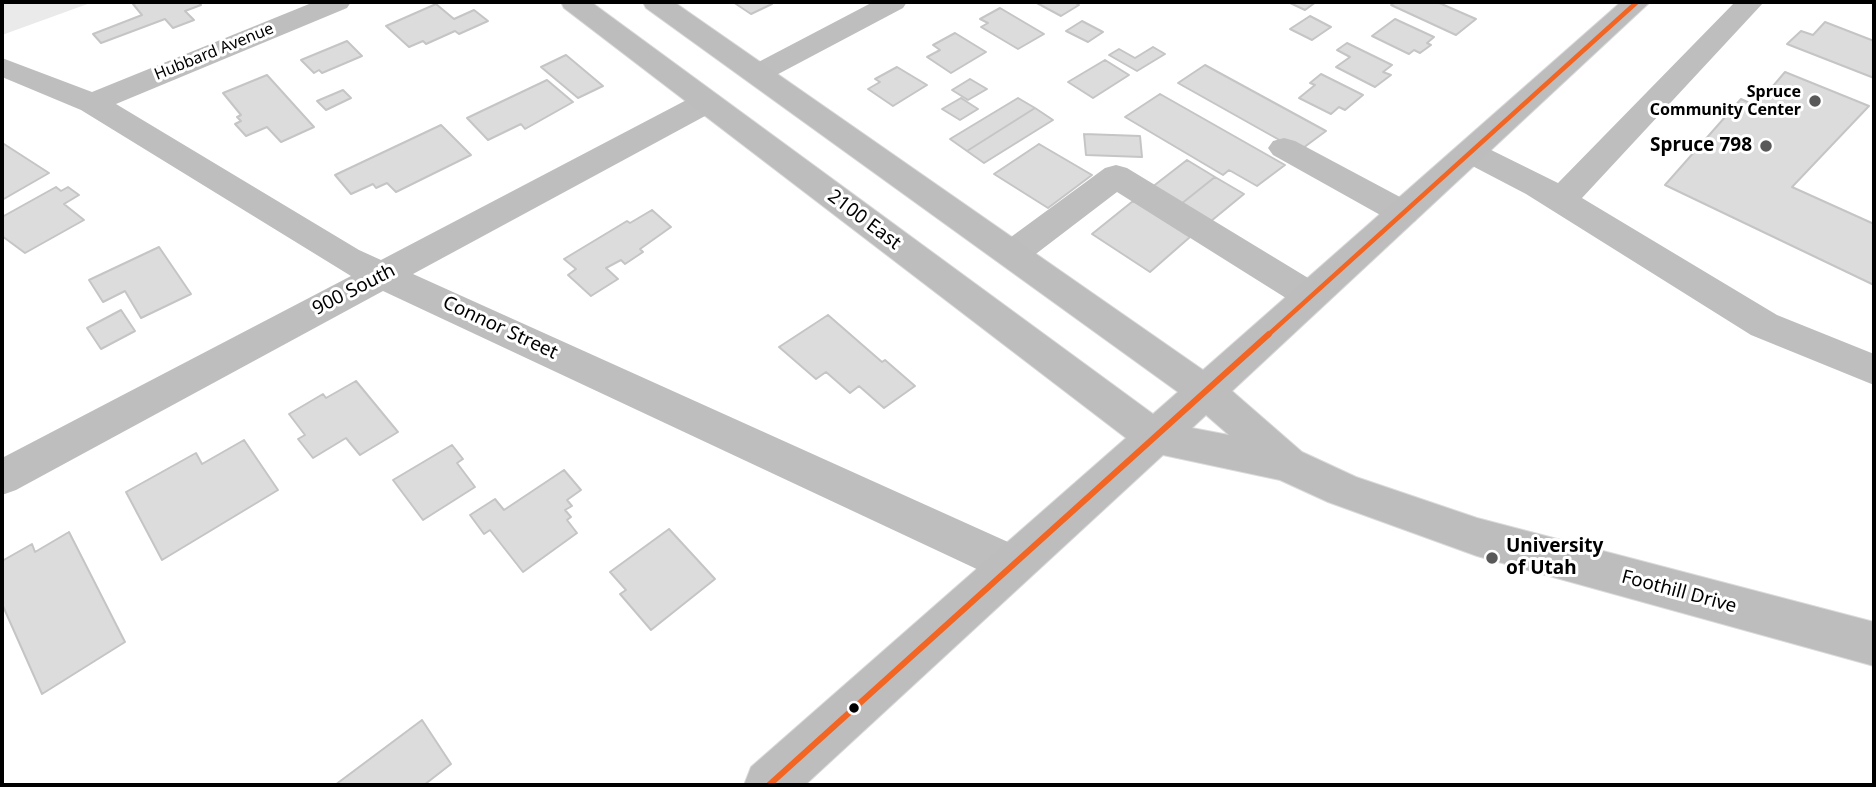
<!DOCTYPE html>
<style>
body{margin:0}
#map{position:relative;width:1876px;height:787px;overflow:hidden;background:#fff;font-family:"Noto Sans",sans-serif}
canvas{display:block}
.frame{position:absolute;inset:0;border:4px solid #000;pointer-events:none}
</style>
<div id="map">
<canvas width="1876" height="787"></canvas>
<div class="frame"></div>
</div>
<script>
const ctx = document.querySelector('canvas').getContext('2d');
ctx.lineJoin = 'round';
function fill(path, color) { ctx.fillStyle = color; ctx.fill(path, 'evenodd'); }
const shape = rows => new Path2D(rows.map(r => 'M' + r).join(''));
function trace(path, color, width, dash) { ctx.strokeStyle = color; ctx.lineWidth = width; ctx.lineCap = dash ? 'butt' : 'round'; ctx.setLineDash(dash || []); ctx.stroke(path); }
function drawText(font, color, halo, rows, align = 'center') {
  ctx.font = font + ' "Noto Sans",sans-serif'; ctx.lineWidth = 6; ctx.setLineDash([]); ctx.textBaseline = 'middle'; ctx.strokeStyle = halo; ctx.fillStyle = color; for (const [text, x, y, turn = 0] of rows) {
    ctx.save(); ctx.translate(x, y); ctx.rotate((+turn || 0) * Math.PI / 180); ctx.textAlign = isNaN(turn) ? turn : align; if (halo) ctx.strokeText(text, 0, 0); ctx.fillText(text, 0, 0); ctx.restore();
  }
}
fill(shape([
 [2,2,93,2,2,35]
]), '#eaeaea');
const building = shape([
 [139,2,198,2,201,5,185,11,194,20,173,28,165,19,101,43,93,34,142,15,133,4,139,2],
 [733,2,769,2,772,4,751,14,733,2],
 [1035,2,1074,2,1079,5,1061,16,1035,2],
 [1288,2,1316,2,1305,10,1288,2],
 [1396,2,1437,2,1476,19,1456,35,1391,5,1396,2],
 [436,4,454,19,474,10,488,21,459,34,455,31,426,44,423,41,409,47,386,26,436,4],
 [1000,8,1044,34,1018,49,981,27,988,23,980,19,1000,8],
 [1310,16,1331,27,1312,40,1290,29,1310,16],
 [1395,19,1434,37,1427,43,1431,45,1420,53,1414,50,1409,54,1372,36,1395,19],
 [1082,21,1103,32,1088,42,1066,31,1082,21],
 [1825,22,1874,41,1874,78,1787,44,1801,31,1813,35,1825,22],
 [955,33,986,52,951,73,927,57,940,50,933,45,955,33],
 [347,41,362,56,322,73,319,70,314,73,301,60,347,41],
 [1347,43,1392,65,1383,72,1391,75,1375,87,1336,67,1350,57,1337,50,1347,43],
 [1153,47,1165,54,1137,71,1109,55,1119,49,1135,58,1153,47],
 [566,55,603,86,578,98,541,67,566,55],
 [1105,60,1129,75,1093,98,1068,82,1105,60],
 [1205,65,1326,131,1299,151,1178,83,1205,65],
 [897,67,927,85,893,106,868,89,880,82,875,79,897,67],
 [1785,72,1869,106,1792,187,1874,224,1874,285,1665,185,1741,99,1756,106,1785,72],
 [1321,74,1363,95,1345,110,1339,107,1331,114,1299,98,1315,85,1310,83,1321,74],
 [267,75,314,127,281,142,267,127,246,136,235,124,241,121,237,117,241,115,223,93,267,75],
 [970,79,987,89,968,100,952,90,970,79],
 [547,80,573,102,525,129,521,124,488,140,467,118,547,80],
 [343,90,351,98,326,110,317,101,343,90],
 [1160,94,1285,165,1257,186,1229,170,1223,175,1125,117,1160,94],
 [961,98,978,109,960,120,942,109,961,98],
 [1018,98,1035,108,967,151,950,139,1018,98],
 [1035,108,1053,120,984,163,967,151,1035,108],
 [441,125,471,155,396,192,387,183,376,188,373,184,351,194,335,175,441,125],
 [1084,134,1140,136,1142,157,1086,155,1084,134],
 [4,144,49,173,2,200,2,145,4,144],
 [1039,144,1092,175,1048,208,994,174,1039,144],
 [1187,160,1215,177,1176,208,1147,191,1187,160],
 [1215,177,1244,194,1205,226,1176,208,1215,177],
 [56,187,61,191,68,187,79,195,64,204,84,220,25,253,2,236,2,217,56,187],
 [1133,201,1190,237,1150,272,1092,234,1133,201],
 [652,210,671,227,640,249,643,252,625,264,621,260,606,268,618,279,591,296,568,275,576,269,564,259,627,221,630,223,652,210],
 [159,247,191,294,141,318,125,291,103,302,89,280,159,247],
 [121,310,135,331,101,349,87,328,121,310],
 [828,315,882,362,885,360,915,386,884,408,859,386,850,393,826,372,816,379,779,347,828,315],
 [356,381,398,432,360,455,346,438,313,458,298,439,305,435,289,414,323,394,326,398,356,381],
 [244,440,278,490,162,560,126,492,196,453,202,464,244,440],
 [452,445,463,459,457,463,475,487,423,520,393,480,452,445],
 [564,470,581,490,567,500,572,506,565,510,571,517,567,520,577,533,523,572,490,530,484,534,470,515,495,499,504,510,564,470],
 [669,529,715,579,651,630,620,594,626,590,610,572,669,529],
 [69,532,125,642,42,694,2,604,2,561,32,544,35,552,69,532],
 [422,720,451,764,424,785,335,785,422,720]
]);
fill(building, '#dcdcdc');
trace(building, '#c5c5c5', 2);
const major = shape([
 [561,2,591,2,1153,414,1178,392,646,8,643,2,674,2,1203,370,1621,2,1650,2,1232,391,1302,452,1356,477,1477,518,1874,622,1874,666,1477,556,1328,502,1280,480,1163,455,805,785,744,785,751,767,1126,438,564,8,561,2],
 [1206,415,1229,435,1192,428,1206,415]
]);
trace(major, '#dbdbdb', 2);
fill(shape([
 [314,2,351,2,347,8,116,104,359,250,381,260,696,95,707,93,718,95,722,102,718,109,413,274,1028,551,1035,565,1028,579,1013,585,998,579,383,291,16,490,2,495,2,458,351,276,81,110,2,77,2,58,92,92,314,2],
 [873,2,907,2,903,8,767,80,757,83,747,80,742,74,747,68,873,2],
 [1735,2,1764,2,1582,198,1777,315,1874,354,1874,385,1751,335,1526,194,1459,159,1454,152,1459,145,1470,142,1481,145,1558,183,1735,2],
 [1284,138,1295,141,1415,205,1420,213,1415,221,1403,225,1391,221,1273,155,1268,148,1273,141,1284,138],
 [1116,165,1127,168,1323,287,1328,296,1323,305,1310,309,1297,305,1117,192,1024,263,1012,266,1000,263,995,254,1000,245,1105,168,1116,165]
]), '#bebebe');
fill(major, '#bdbdbd');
trace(shape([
 [1267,336,1637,2]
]), '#f26522', 4.5);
trace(shape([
 [769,785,1269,334]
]), '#f26522', 6);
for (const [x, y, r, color] of [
 [1815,101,7,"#595959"],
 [1766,146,7,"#595959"],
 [1492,558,7,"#595959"],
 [854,708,6,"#000"]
]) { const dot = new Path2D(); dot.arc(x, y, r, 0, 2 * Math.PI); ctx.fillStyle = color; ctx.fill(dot); trace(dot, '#fff', 2.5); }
drawText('16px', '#000', '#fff', [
 ["Hubbard Avenue",214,52,-22]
]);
drawText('bold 16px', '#000', '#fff', [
 ["Spruce",1801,92],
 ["Community Center",1801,110]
], 'right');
drawText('bold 19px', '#000', '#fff', [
 ["Spruce 798",1752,146],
 ["University",1506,547,"left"],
 ["of Utah",1506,569,"left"]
], 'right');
drawText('19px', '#000', '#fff', [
 ["2100 East",864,220,37],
 ["900 South",354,290,-27],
 ["Connor Street",500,328,25],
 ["Foothill Drive",1679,592,15]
]);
</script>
